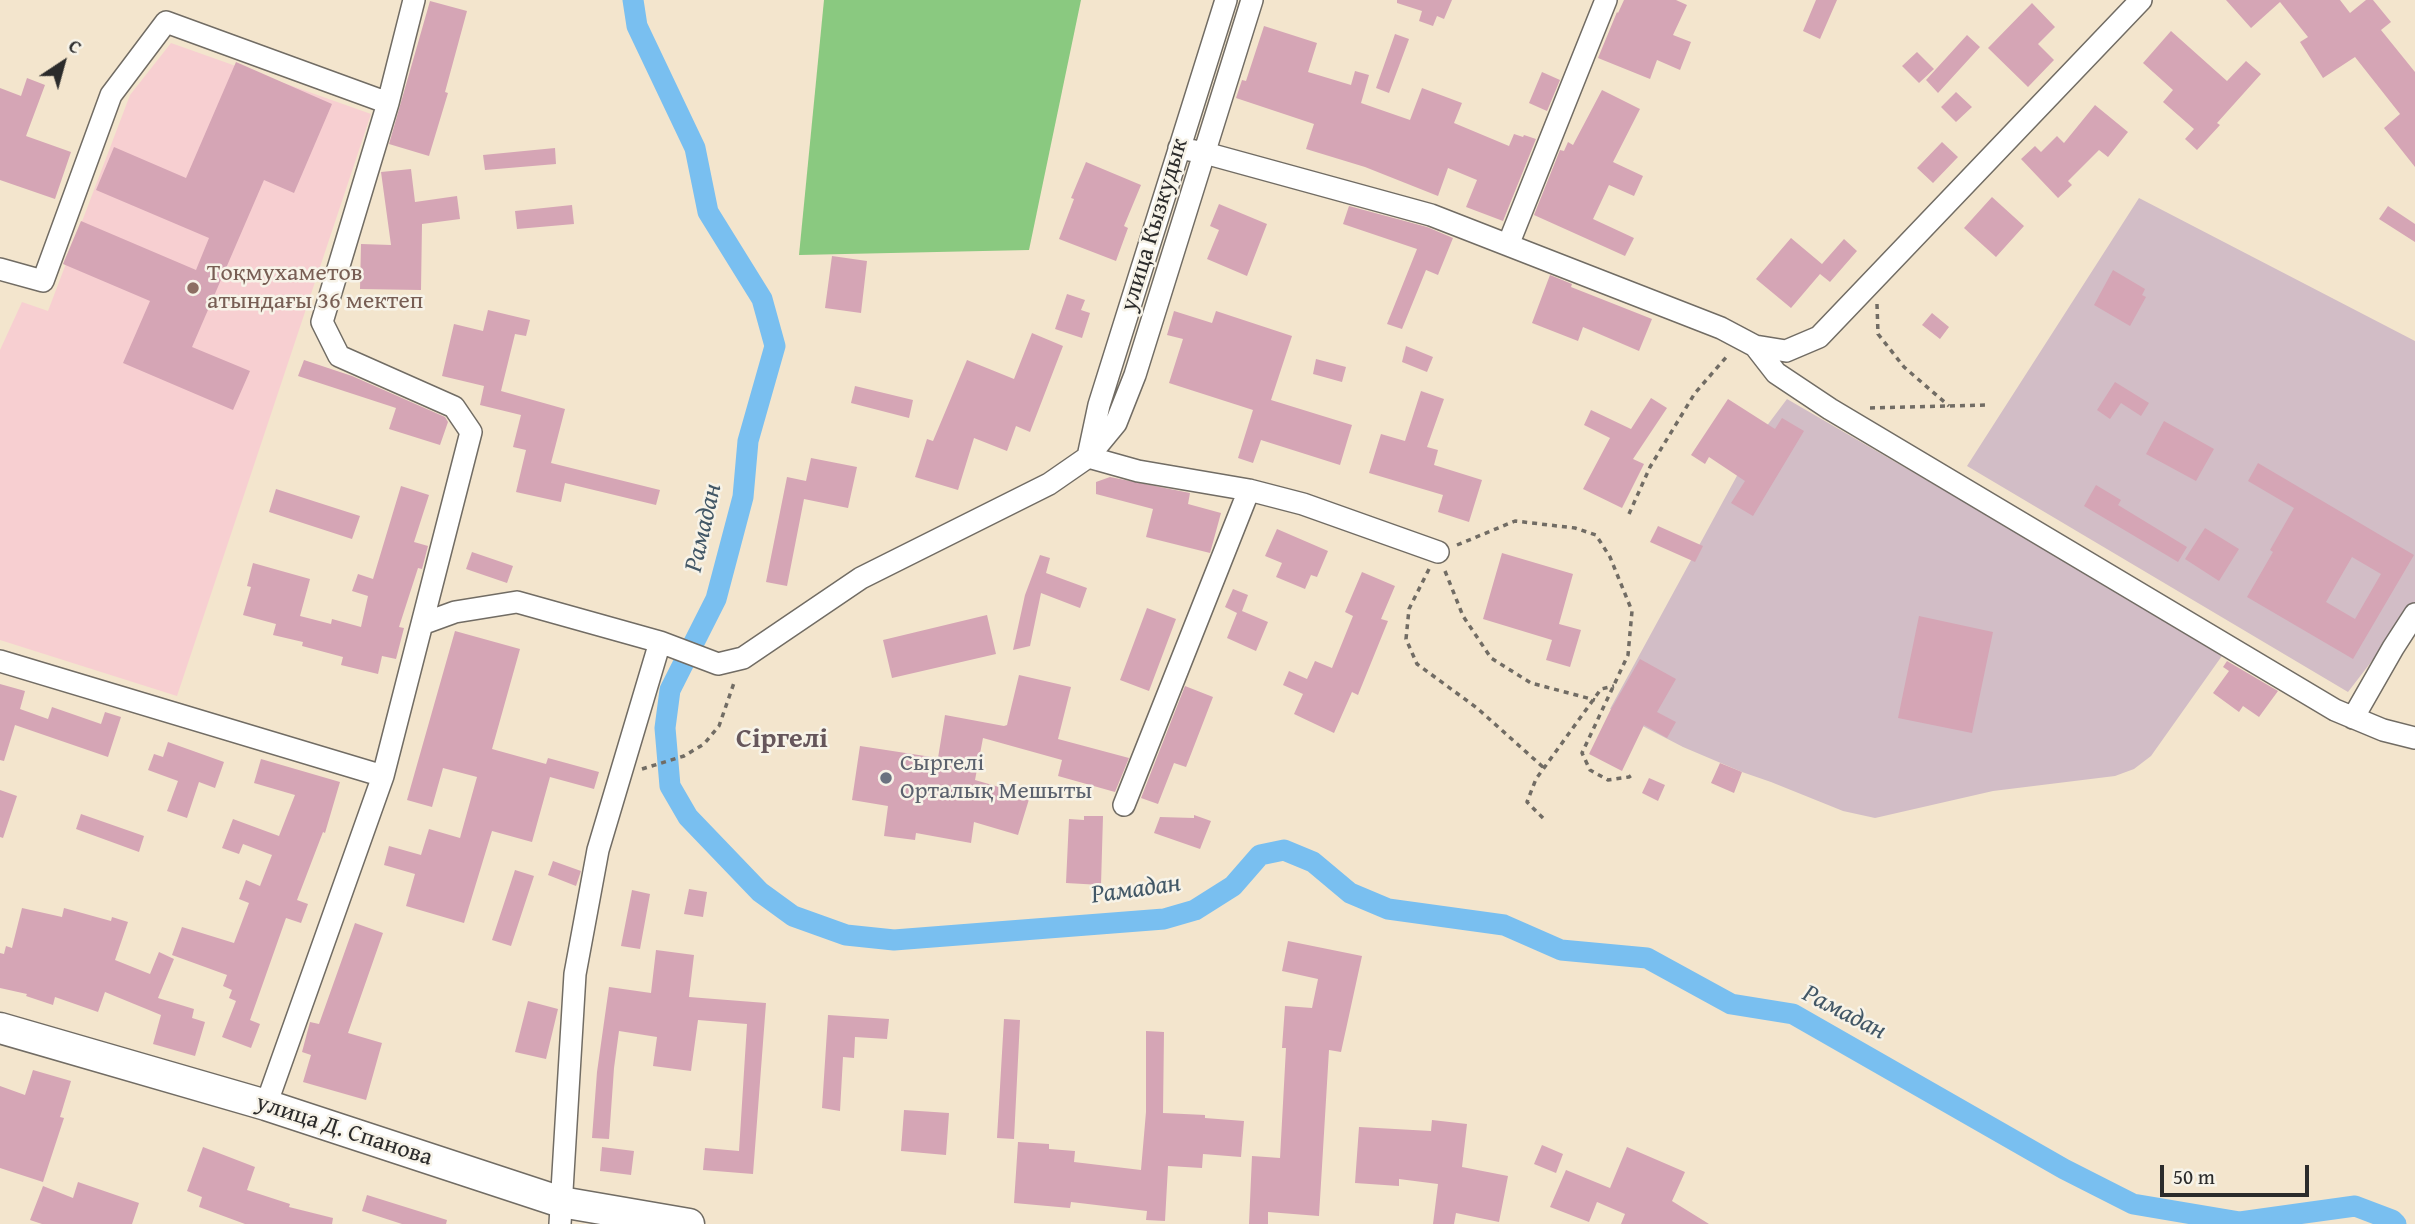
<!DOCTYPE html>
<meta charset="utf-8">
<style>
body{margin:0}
#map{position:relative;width:2415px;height:1224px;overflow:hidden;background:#f3e5cd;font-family:"Gentium Book Plus",serif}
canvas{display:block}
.north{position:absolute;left:28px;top:28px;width:70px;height:70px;-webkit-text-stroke:5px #f7f3e8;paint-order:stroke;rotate:36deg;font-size:19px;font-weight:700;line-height:28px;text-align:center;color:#2b2b2b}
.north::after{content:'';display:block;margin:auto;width:24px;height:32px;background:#2b2b2b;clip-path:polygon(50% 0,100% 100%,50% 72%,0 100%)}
.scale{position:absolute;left:2160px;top:1165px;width:149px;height:32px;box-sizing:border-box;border:4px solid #2b2b2b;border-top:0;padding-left:9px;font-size:21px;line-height:24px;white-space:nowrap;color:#2b2b2b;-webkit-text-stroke:5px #f7f3e8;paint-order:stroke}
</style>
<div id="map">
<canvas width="2415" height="1224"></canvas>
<div class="north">С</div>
<div class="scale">50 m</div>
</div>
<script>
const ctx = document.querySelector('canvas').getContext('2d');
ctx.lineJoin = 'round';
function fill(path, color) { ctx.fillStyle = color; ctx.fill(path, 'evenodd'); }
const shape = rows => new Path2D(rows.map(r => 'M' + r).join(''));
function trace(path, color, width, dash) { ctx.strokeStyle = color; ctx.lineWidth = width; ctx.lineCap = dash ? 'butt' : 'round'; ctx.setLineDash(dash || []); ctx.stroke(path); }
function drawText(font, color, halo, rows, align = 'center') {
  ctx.font = font + ' "Gentium Book Plus",serif'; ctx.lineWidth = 5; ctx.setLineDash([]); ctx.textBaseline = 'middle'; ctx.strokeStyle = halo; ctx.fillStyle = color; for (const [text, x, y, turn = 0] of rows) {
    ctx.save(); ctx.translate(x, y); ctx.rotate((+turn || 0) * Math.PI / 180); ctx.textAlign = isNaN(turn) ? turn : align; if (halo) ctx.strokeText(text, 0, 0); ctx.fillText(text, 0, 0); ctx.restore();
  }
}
fill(shape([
 [171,43,371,114,177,696,0,640,0,350,22,302,48,311,130,95]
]), '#f7cfd1');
fill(shape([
 [2139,198,2415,341,2415,605,2348,692,1967,466],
 [1787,399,2224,653,2151,756,2134,769,2115,776,1993,791,1875,818,1843,811,1771,782,1742,772,1683,747,1610,709,1757,439]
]), '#d2bdc6');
fill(shape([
 [824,0,1081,0,1029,250,799,255]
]), '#8ac980');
trace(shape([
 [633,0,637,26,695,148,708,212,762,299,775,346,748,441,743,497,716,599,670,690,665,728,670,786,688,817,760,892,793,916,846,935,894,940,1164,919,1195,910,1233,886,1260,855,1284,850,1313,862,1350,893,1388,909,1504,925,1561,950,1647,958,1731,1004,1793,1014,2064,1169,2133,1204,2240,1222,2355,1206,2392,1220,2396,1224]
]), '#79bff0', 21);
fill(shape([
 [1397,0,1452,0,1444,19,1437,16,1433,26,1419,21,1422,11,1397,3],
 [1624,0,1676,0,1687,5,1673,35,1691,42,1680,70,1657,60,1650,79,1598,58,1617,12,1618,13],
 [1816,0,1837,0,1820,39,1803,31],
 [2226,0,2340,0,2350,13,2366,0,2373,0,2391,22,2381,30,2415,72,2415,167,2384,128,2400,114,2355,57,2323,78,2300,42,2308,37,2280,2,2251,28],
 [430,1,467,11,445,92,448,93,429,156,389,144],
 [2032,3,2055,27,2038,44,2054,60,2028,87,1988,48],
 [1264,26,1317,43,1308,72,1351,85,1355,71,1369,75,1361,103,1410,120,1422,88,1462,103,1454,123,1509,146,1514,134,1523,137,1524,135,1536,139,1503,221,1466,207,1477,180,1448,168,1438,196,1365,167,1306,149,1314,124,1236,98,1242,80,1246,81],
 [2171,31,2227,81,2246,61,2261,74,2217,123,2220,125,2197,150,2185,139,2194,129,2163,102,2173,90,2143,63],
 [1395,34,1409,39,1389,93,1376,88],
 [1967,35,1980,47,1938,93,1926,80],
 [1917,52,1934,69,1919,83,1902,66],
 [236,62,332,104,294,193,264,180,192,347,250,371,233,410,123,363,150,301,63,264,81,221,196,270,209,238,96,190,114,147,186,178],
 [1542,72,1560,80,1547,111,1529,103],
 [27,78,45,85,26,136,71,152,55,199,0,180,0,88,21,96],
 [1602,90,1640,109,1613,162,1643,176,1634,196,1609,185,1593,219,1634,238,1625,256,1534,215,1560,150,1564,151,1568,142,1573,145],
 [1956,92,1972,107,1956,122,1941,107],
 [2095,105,2128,132,2108,157,2099,150,2068,181,2072,185,2058,198,2021,159,2035,146,2041,152,2057,136,2064,143],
 [1942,142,1958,157,1933,183,1917,168],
 [555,148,556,164,485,170,483,155],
 [1086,162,1141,185,1124,226,1128,228,1116,261,1059,239,1074,199,1071,198],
 [411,169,415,202,457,196,460,219,422,224,421,290,360,289,361,244,391,245,381,172],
 [1992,197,2024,226,1996,257,1964,228],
 [1219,204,1267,224,1247,276,1207,259,1219,230,1210,226],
 [572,205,574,224,517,229,515,211],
 [1349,206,1427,227,1453,238,1438,275,1426,270,1402,329,1387,324,1417,249,1343,224],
 [2388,206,2415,224,2415,242,2379,219],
 [1791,238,1822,264,1844,239,1857,251,1830,282,1820,274,1791,308,1756,279],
 [832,256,867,261,861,313,825,308],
 [2113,270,2145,289,2142,295,2146,297,2130,326,2094,305],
 [1550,275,1572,284,1571,287,1652,319,1639,351,1583,327,1578,341,1532,323],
 [1067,294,1085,300,1081,310,1090,313,1082,338,1055,329],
 [488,310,530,320,526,336,515,334,501,391,565,409,551,463,660,490,656,505,565,483,561,502,516,492,526,450,513,447,521,415,480,405,484,386,442,376,454,324,483,331],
 [1174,311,1212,323,1216,311,1292,336,1271,400,1352,425,1340,465,1261,440,1253,463,1238,458,1253,410,1169,383,1183,339,1167,335],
 [1932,313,1949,327,1940,339,1922,325],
 [1032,333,1063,346,1030,432,1016,426,1007,451,974,438,958,490,915,477,927,439,933,441,967,360,1014,379],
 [1406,346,1433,357,1427,372,1402,362],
 [1316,359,1346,367,1342,382,1313,374],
 [304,360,352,376,445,417,448,422,440,445,389,429,396,408,298,376],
 [2115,382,2149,403,2141,416,2121,403,2110,419,2097,410],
 [855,386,913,400,909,418,851,403],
 [1421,391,1444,399,1427,447,1438,450,1434,465,1482,480,1469,522,1438,512,1443,495,1369,473,1381,434,1405,441],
 [1651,398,1667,408,1633,459,1644,464,1622,508,1583,489,1610,438,1584,425,1591,410,1631,429],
 [1728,399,1775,429,1782,418,1804,431,1753,516,1731,503,1745,481,1709,457,1705,464,1691,455],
 [2164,421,2214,449,2196,481,2146,454],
 [811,458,857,467,848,508,804,499,787,586,766,582,787,477,806,481],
 [2258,463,2414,555,2353,659,2247,597,2273,552,2270,550,2294,508,2248,481],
 [2352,557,2381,574,2355,619,2326,602],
 [1110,477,1190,493,1188,504,1221,513,1210,553,1146,537,1153,509,1096,494,1096,482],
 [2096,485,2121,500,2118,505,2187,547,2178,562,2084,506],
 [401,486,429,495,414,542,428,546,422,569,418,568,399,627,404,628,396,659,382,656,378,674,341,665,343,657,302,646,303,642,273,635,276,624,243,615,251,587,247,586,253,563,310,579,300,616,331,624,332,619,361,627,368,596,352,591,358,574,373,579],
 [276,489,360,516,352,539,269,512],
 [1658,526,1703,546,1695,562,1650,542],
 [2205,528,2239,549,2219,581,2185,559],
 [1277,529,1328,551,1317,577,1311,575,1305,589,1276,577,1282,563,1265,556],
 [472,552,513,566,507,583,466,569],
 [1502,553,1573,574,1559,624,1581,630,1570,667,1546,660,1552,640,1483,619],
 [1040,555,1050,558,1046,573,1087,588,1080,608,1041,593,1030,646,1013,650,1025,595],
 [1362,572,1395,586,1381,619,1388,621,1358,695,1352,692,1334,733,1294,714,1303,694,1283,685,1289,671,1307,679,1315,661,1332,668,1353,616,1345,612],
 [1233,589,1248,595,1242,611,1268,622,1256,651,1227,638,1237,613,1225,607],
 [1147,608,1176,619,1149,691,1120,680],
 [987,615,996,654,892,678,883,640],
 [1919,616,1993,632,1972,733,1898,718],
 [455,631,520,649,492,749,546,764,548,758,599,772,594,789,550,777,532,842,492,831,464,923,406,906,415,874,384,865,389,846,421,855,429,829,460,838,477,777,443,768,432,807,407,800],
 [1640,659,1676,679,1657,712,1676,722,1667,738,1644,725,1622,771,1589,754,1610,711],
 [2227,661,2278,691,2259,717,2243,706,2239,712,2213,693,2229,671,2223,667],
 [1019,675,1071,687,1058,739,1129,758,1115,792,1058,776,1062,760,983,738,975,780,1030,796,1018,835,974,822,971,843,916,833,915,840,884,836,888,806,852,800,860,746,938,758,945,715,1004,726,1007,725],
 [0,684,25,691,20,709,48,719,52,707,101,724,105,712,121,717,108,757,15,725,4,761,0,760],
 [1185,686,1213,697,1186,767,1174,763,1158,804,1141,798],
 [168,742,224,762,215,788,199,782,187,818,167,811,178,781,148,770,154,754,163,757],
 [261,759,340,782,325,833,323,832,297,900,308,904,301,923,286,918,250,1020,260,1024,251,1048,222,1037,236,1001,229,998,232,990,223,986,227,975,172,955,182,927,234,943,249,903,239,899,246,880,260,886,272,855,243,844,239,854,222,848,233,819,279,836,295,795,254,783],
 [1720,763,1742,772,1734,793,1711,783],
 [1649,778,1665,785,1658,801,1642,793],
 [0,790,17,796,3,838,0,837],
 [81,814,144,836,139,852,76,829],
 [1194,815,1211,821,1200,849,1154,833,1160,817,1194,818],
 [1084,816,1103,816,1101,885,1066,883,1069,819,1084,820],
 [553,861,581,871,576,886,548,875],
 [515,870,534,876,511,946,492,940],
 [689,889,707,892,703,917,684,914],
 [632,890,650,894,640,949,621,946],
 [22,908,62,917,64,908,111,921,112,917,128,922,115,960,150,974,159,952,174,959,158,998,194,1009,192,1018,205,1022,195,1056,153,1044,161,1015,105,992,98,1012,55,997,53,1005,26,996,27,994,0,988,0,953,4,954,6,946,12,948],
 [355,923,383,933,348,1033,382,1043,366,1100,303,1082,311,1055,302,1052,310,1022,319,1024],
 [1288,941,1362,956,1341,1052,1329,1050,1319,1216,1268,1212,1268,1224,1249,1224,1252,1156,1280,1158,1286,1048,1282,1048,1285,1006,1312,1008,1318,979,1282,971],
 [656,950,694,955,689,997,766,1003,753,1174,703,1170,705,1148,739,1151,747,1024,698,1020,691,1071,653,1066,657,1037,619,1031,614,1068,609,1139,592,1138,597,1072,609,987,651,993],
 [528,1001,558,1009,546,1059,515,1052],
 [828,1015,889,1019,887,1039,855,1037,854,1058,843,1057,840,1111,822,1108],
 [1004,1019,1020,1020,1014,1139,997,1138],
 [1146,1031,1164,1032,1163,1113,1205,1115,1205,1118,1244,1121,1241,1157,1203,1154,1202,1168,1168,1166,1165,1221,1146,1220,1147,1211,1071,1202,1070,1208,1014,1203,1018,1142,1049,1144,1049,1149,1075,1151,1074,1162,1141,1170,1146,1112],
 [33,1070,71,1081,60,1117,64,1118,43,1182,0,1168,0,1086,25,1095],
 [904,1110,949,1113,946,1155,901,1151],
 [1432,1120,1467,1124,1462,1167,1508,1176,1499,1222,1456,1213,1454,1224,1433,1224,1438,1184,1399,1179,1399,1186,1355,1183,1359,1127,1431,1131],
 [1542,1145,1563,1154,1556,1173,1534,1164],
 [203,1147,255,1167,247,1190,290,1204,289,1207,333,1218,332,1224,245,1224,199,1207,202,1197,187,1191],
 [602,1147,634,1151,631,1175,600,1171],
 [1627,1147,1685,1172,1672,1201,1709,1224,1621,1224,1625,1214,1597,1202,1589,1222,1550,1207,1566,1170,1610,1188],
 [78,1182,139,1203,132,1224,42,1224,30,1220,43,1186,73,1198],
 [367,1195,447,1220,446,1224,402,1224,362,1211]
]), '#d5a5b5');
const street = shape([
 [1179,148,1205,153,1431,215,1721,328,1755,346,1786,351,1819,337,2141,0],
 [1508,245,1606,0],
 [0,269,43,281,111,95,166,22,388,103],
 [1755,346,1776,373,1830,409,2335,710,2383,730,2415,738],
 [1089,452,1099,405,1226,0],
 [1088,457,1138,471,1249,490,1303,504,1438,552],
 [422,624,455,612,517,602,660,642,718,664,743,658,861,578,1049,484,1088,457,1116,423,1135,375,1252,0],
 [0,661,383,776],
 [2353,718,2393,648,2415,614],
 [1124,805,1249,490],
 [266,1105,383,776,471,432,454,407,339,356,322,322,388,103,414,0],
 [560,1224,575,974,598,850,660,642]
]);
const secondary = shape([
 [0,1028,266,1105,561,1202,689,1224]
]);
trace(street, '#716c64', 24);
trace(secondary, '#716c64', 33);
trace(shape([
 [1877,304,1878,334,1904,367,1949,406],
 [1870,408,1986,405],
 [1629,514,1650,467,1695,393,1729,354],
 [1457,545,1515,521,1575,528,1596,535,1610,557,1632,611,1628,655,1582,753,1590,770,1608,780,1629,777,1635,773],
 [1429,569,1409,609,1406,639,1417,664,1477,708,1544,768],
 [1445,571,1463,616,1491,658,1531,683,1595,700],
 [642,769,684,756,704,744,719,726,735,680],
 [1543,818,1527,802,1536,779,1601,689,1614,686]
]), '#716c64', 3.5, [5, 5]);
trace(street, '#fff', 21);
trace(secondary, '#fff', 30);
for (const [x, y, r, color] of [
 [193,288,7,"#8d6e63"],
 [886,778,7,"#6b7280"]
]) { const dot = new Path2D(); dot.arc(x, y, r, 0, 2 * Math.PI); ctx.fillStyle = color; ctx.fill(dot); trace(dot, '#f7f3e8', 2.5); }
drawText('24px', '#2b2b2b', '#f7f3e8', [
 ["улица Кызкудык",1155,225,-73],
 ["улица Д. Спанова",344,1131,18]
]);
drawText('24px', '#785e54', '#f7f3e8', [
 ["Тоқмухаметов",207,274],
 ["атындағы 36 мектеп",207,302]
], 'left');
drawText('24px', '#5b616d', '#f7f3e8', [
 ["Сыргелі",900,764],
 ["Орталық Мешыты",900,792]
], 'left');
drawText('italic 26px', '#425766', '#f7f3e8', [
 ["Рамадан",704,528,-77],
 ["Рамадан",1136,890,-8],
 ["Рамадан",1844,1013,27]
]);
drawText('bold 28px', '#66565b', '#f7f3e8', [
 ["Сіргелі",782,740]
]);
</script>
